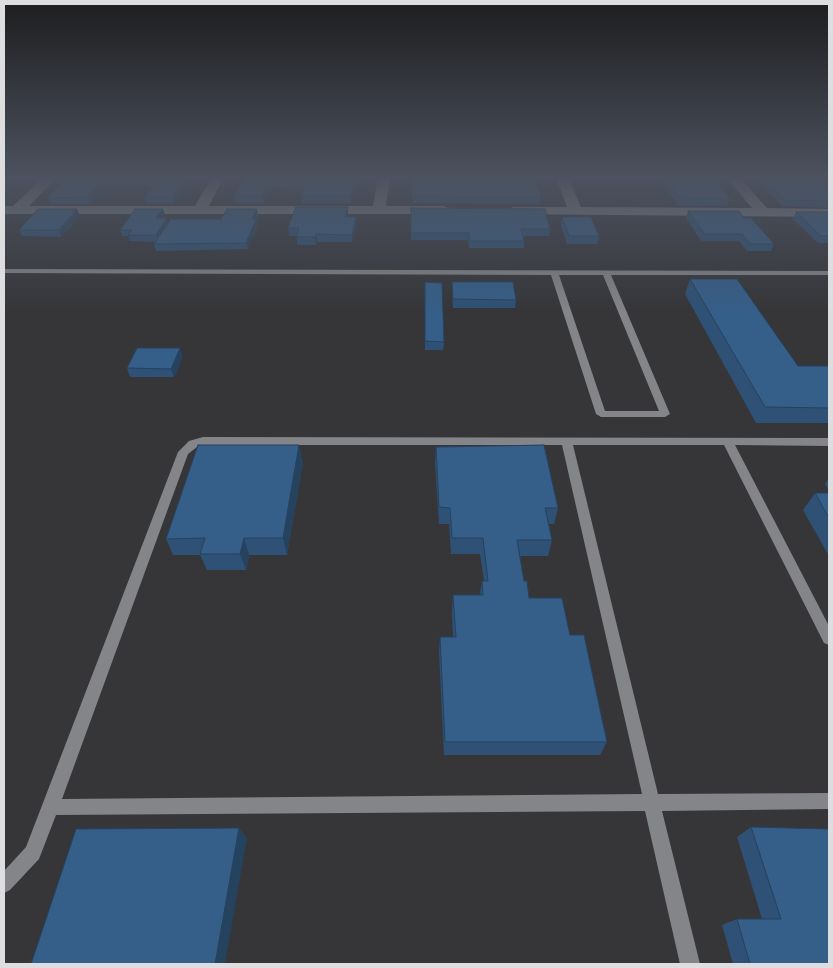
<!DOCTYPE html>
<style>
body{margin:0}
#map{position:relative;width:833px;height:968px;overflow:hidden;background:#363639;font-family:Figtree,sans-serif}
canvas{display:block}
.frame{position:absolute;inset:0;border:5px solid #dedee0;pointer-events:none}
</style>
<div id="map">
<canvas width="833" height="968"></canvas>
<div class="frame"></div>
</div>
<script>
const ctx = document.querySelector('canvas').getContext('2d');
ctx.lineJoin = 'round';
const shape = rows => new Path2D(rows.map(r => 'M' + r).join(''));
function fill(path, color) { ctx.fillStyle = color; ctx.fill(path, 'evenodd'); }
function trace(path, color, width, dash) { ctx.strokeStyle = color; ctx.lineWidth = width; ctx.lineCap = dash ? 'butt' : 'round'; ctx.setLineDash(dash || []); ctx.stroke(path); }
fill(shape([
 [4,269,829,271,829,275,611,275,670,414,665,417,601,417,596,414,551,275,4,273,4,269],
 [559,275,603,275,659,411,605,411,559,275],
 [203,437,829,438,829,446,735,445,829,626,829,645,824,643,724,445,573,445,658,794,829,793,829,809,662,811,700,964,680,964,645,811,56,815,39,859,10,890,4,893,4,871,26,847,178,452,189,441,203,437],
 [203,445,562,445,642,794,62,799,188,454,197,447,203,445]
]), '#848588');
fill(shape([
 [43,177,57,177,29,206,195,206,212,177,224,177,209,206,373,206,378,177,390,177,386,206,444,206,451,210,444,214,4,214,4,206,13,206,43,177],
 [556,177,568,177,581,207,752,208,726,177,739,177,767,208,829,209,829,217,508,214,506,211,513,207,567,207,556,177]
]), '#848588');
fill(shape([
 [67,177,192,177,174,203,147,203,145,197,153,186,104,186,90,204,51,204,48,198],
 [241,177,358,177,351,203,302,203,301,196,303,190,270,188,264,203,235,203,234,196,244,179,242,179],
 [602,177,713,177,730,199,727,206,678,206,661,180,603,180],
 [754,177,829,177,829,208,782,206],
 [412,178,541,197,540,204,412,203],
 [348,207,348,217,356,225,352,242,317,242,316,245,297,245,297,236,289,236,288,228],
 [411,208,550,229,549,236,523,236,524,241,524,248,469,248,468,240,411,240],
 [77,209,80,216,61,237,22,236,19,230],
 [163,209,165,215,163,218,167,218,168,222,221,219,258,215,256,220,257,226,248,249,156,251,154,244,156,242,130,241,129,236,122,236,120,230],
 [688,211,774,244,771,251,747,251,739,241,701,241,686,218],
 [796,212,829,212,829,243,818,243,793,219],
 [562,217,599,236,597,244,567,244,561,225],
 [690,279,798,366,829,366,829,423,756,423,685,294],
 [425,282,444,342,443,350,425,350],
 [452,282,516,300,515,308,453,308],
 [183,357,174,377,130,377,127,368],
 [436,447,558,508,554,524,549,524,552,540,548,556,520,556,524,581,529,598,570,635,607,742,600,755,444,755,439,652,440,637,453,637,452,611,453,595,480,595,482,581,484,581,480,554,451,554,449,524,439,524,435,463],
 [303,462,287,555,249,555,246,570,207,570,200,555,173,555,166,539],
 [829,478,829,491,825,484],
 [815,493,829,493,829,556,803,510],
 [751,827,829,964,733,964,722,925,737,919,762,919,737,837]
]), '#2e5175');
fill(shape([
 [5,177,17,177,4,189,4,179],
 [186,177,192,177,174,203,172,197],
 [356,177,358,177,351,203,351,196],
 [102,180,104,186,90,204,87,197],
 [269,182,270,188,264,203,262,196],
 [348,207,348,215,346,225,345,217],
 [77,209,80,216,61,237,59,230],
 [163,209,165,215,158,224,156,218],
 [257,209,258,215,256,220,257,226,248,249,246,243,252,219],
 [356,217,356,225,352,242,352,235],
 [167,218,169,224,158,242,156,235],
 [316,234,317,242,316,245,315,237],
 [180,348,183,357,174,377,171,369],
 [299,445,303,462,287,555,283,538],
 [244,538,249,555,246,570,240,554],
 [239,828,247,838,225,964,215,964]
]), '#25425f');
const building = shape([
 [67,177,186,177,172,197,145,197,158,180,102,180,87,197,48,198,67,177],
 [245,177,356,177,351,196,301,196,306,184,269,182,262,196,234,196,245,177],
 [414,177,535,177,541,197,412,196,412,178,414,177],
 [666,177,713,177,730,199,681,198,666,177],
 [763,177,829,177,829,201,785,200,763,177],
 [296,207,348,207,345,217,356,217,352,235,316,234,315,237,296,237,299,228,288,228,296,207],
 [411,208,545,209,550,229,521,229,524,241,469,241,469,233,411,233,411,208],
 [38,209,77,209,59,230,19,230,38,209],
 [135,209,163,209,156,218,167,218,156,235,128,235,132,230,120,230,135,209],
 [227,209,257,209,252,219,256,219,246,243,154,244,171,219,221,219,227,209],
 [688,211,739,211,744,218,751,218,774,244,750,244,742,234,704,234,688,211],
 [796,212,829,212,829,236,821,236,796,212],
 [562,217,591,217,599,236,569,236,562,217],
 [690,279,737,279,798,366,829,366,829,408,765,407,690,279],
 [425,282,442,283,444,342,425,341,425,282],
 [452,282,513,282,516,300,453,299,452,282],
 [137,348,180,348,171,369,127,368,137,348],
 [198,445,299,445,283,538,244,538,240,554,200,554,205,538,166,539,198,445],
 [544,445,558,508,545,508,552,540,517,540,524,581,527,581,529,598,562,598,570,635,584,635,607,742,445,742,440,637,456,637,453,595,483,595,482,581,488,581,483,538,452,538,450,508,439,507,436,447,544,445],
 [815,493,829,493,829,518,815,493],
 [751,827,829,829,829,964,750,964,737,919,781,919,751,827],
 [239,828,215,964,31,964,76,829,239,828]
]);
fill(building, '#355e88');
trace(building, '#25425f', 1);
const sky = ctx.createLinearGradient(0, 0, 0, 313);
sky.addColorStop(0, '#1e1e1f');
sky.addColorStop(0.57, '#4c525f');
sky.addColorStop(1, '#4c525f00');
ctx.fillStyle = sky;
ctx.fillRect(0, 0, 833, 313);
</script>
